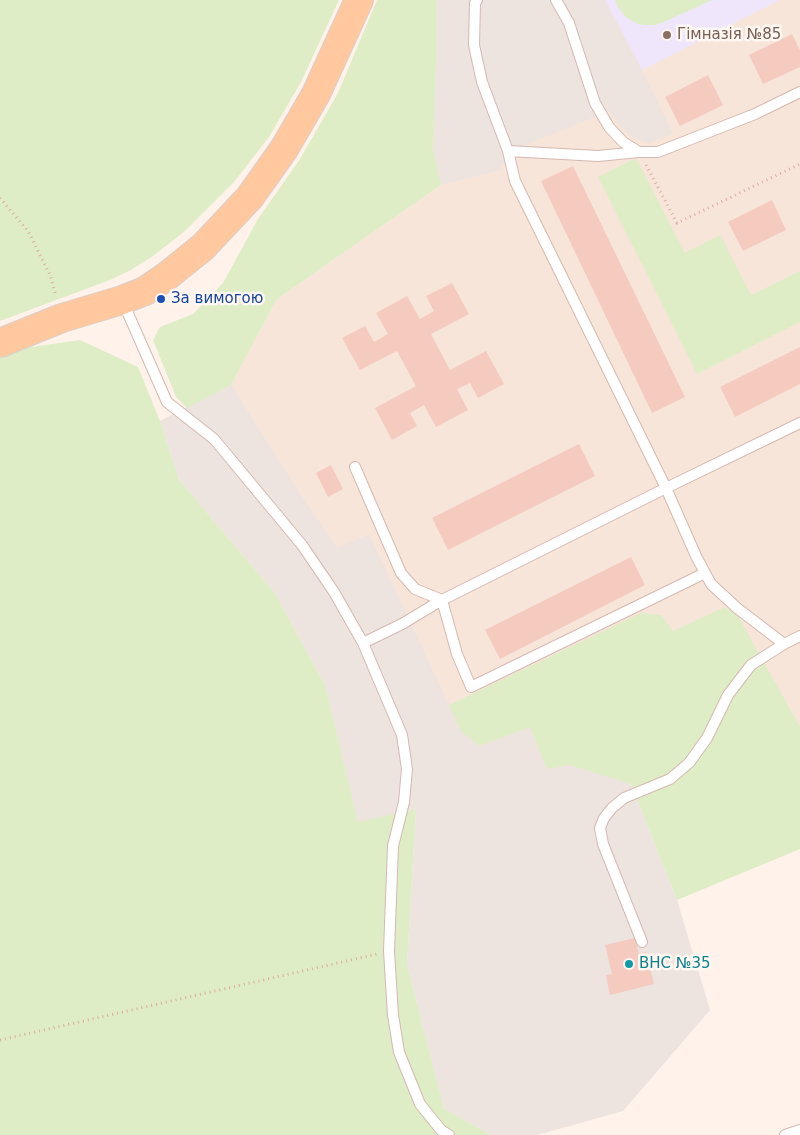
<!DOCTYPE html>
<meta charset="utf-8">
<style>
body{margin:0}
canvas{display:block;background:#fef2ea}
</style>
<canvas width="800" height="1135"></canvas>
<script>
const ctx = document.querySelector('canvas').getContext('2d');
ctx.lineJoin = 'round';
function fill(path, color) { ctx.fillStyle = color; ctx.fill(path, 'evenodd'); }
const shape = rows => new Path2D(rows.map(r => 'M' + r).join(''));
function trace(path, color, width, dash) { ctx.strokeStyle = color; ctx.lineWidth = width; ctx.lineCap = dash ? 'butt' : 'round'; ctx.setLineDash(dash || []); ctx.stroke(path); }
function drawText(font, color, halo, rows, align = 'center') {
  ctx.font = font + ' "DejaVu Sans",sans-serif'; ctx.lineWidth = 5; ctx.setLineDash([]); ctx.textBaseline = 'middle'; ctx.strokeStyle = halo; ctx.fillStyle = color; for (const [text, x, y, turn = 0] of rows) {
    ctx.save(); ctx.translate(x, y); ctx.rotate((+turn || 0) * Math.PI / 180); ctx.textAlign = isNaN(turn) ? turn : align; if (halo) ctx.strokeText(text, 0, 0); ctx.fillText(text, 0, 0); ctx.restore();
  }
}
fill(shape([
 [437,0,800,0,800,849,631,784,416,809,160,421,231,385,277,299,441,185,433,149,436,66,436,4]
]), '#f8e5da');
fill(shape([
 [437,0,605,0,642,70,673,134,649,143,635,139,620,127,610,111,523,146,497,171,441,185,433,149,436,59,436,4],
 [231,385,302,497,337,548,369,534,461,731,480,746,530,727,547,769,569,765,631,784,677,900,710,1010,623,1111,537,1135,491,1135,444,1109,407,964,416,809,358,823,325,685,274,592,179,480,160,421]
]), '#ede3df');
fill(shape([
 [605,0,780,0,642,70]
]), '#efe6fb');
fill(shape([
 [0,0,339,0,301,82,269,137,234,182,185,231,153,256,131,270,110,280,0,321],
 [377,0,437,0,436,4,436,66,433,149,441,185,277,299,231,385,187,408,176,397,153,340,160,327,193,314,223,283,258,219,300,159,338,93],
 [615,0,712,0,664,22,655,25,646,25,638,24,627,18,618,8],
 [636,158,685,253,720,235,751,295,800,271,800,322,697,374,598,177],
 [80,340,138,367,160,421,179,480,274,592,325,685,358,822,416,809,407,964,444,1109,491,1135,0,1135,0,354,10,350],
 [725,607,738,616,800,727,800,849,677,900,631,784,569,765,547,769,530,727,479,746,461,731,449,705,641,613,661,615,673,631]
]), '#deedc6');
fill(shape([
 [792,34,800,50,800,67,763,84,749,55],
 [708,75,723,105,680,126,665,97],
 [573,166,685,397,652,413,541,181],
 [772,200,786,230,743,251,728,222],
 [452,283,469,314,431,334,450,370,486,351,504,384,478,398,470,383,457,389,468,410,436,427,424,405,410,413,417,426,392,440,375,408,416,386,397,351,360,370,342,338,365,326,374,342,388,334,376,313,407,296,420,319,434,311,426,296],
 [800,347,800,384,735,417,720,387],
 [579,444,595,476,448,550,432,518],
 [331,465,343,489,328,497,316,473],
 [631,557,645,585,500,659,485,630],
 [635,938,639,954,646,952,654,984,610,995,606,975,612,974,605,945]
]), '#f5cabf');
const service = shape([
 [477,0,475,3,474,45,482,82,508,151,515,181,666,488,696,556,711,584,737,608,784,644,800,636],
 [556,0,569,23,595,103,609,127,623,142,639,152],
 [508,151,598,156,639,152,658,152,755,114,800,92],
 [123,302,167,402,214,439,302,545,334,592,363,643,402,735,407,769,404,802,393,846,389,951,393,1015,399,1052,420,1104,441,1130,449,1135],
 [355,467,401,573,415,589,442,600,457,654,471,687,705,573],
 [363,643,402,624,442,600,666,488,800,423],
 [642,942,603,844,600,828,604,818,612,808,624,798,670,779,689,763,707,738,728,695,751,665,784,644],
 [785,1135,800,1130]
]);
const primary = shape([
 [0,343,62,318,122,300,145,291,167,276,203,247,250,197,284,149,316,94,359,0]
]);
trace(service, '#d4b9b0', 12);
trace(primary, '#dacfcc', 30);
trace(shape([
 [646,165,677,223,800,164],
 [0,198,28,231,50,275,56,296],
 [0,1040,377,954]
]), '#dbaca1', 3, [1, 4]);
trace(service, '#fff', 10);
trace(primary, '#ffc89f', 28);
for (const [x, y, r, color] of [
 [667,35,5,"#8d6e63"],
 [161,299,5,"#1a4fb4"],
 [629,964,5,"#0f9aa8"]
]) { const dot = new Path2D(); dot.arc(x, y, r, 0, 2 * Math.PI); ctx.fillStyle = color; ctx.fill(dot); trace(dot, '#fff7f1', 2); }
drawText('15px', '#785e54', '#fff7f1', [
 ["Гімназія №85",677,35]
], 'left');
drawText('15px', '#164399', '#fff7f1', [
 ["За вимогою",171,299]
], 'left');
drawText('15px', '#0d838f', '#fff7f1', [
 ["ВНС №35",639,964]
], 'left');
</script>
